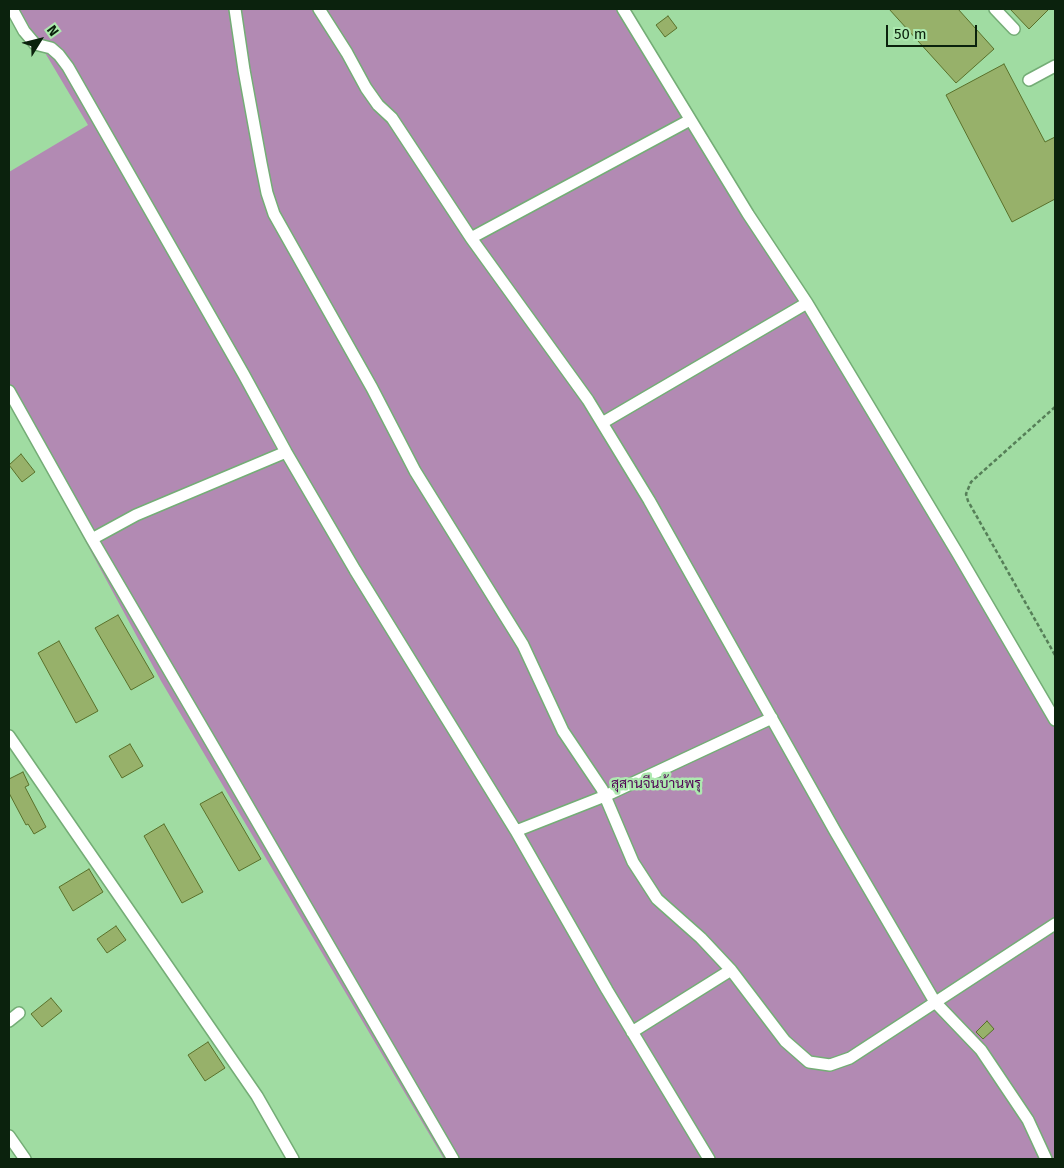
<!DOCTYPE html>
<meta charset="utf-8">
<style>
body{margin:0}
#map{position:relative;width:1064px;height:1168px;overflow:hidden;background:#a0dca2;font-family:"Fira Sans",sans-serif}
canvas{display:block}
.frame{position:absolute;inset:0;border:10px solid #0b220d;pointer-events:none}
.north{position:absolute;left:15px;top:15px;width:50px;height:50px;-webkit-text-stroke:4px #ade9af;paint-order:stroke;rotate:54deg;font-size:14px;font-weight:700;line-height:20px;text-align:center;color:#0b220d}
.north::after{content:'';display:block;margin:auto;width:18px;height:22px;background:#0b220d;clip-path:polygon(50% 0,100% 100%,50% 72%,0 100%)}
.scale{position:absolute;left:886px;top:25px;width:91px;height:22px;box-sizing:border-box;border:2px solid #0b220d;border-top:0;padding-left:6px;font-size:15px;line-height:18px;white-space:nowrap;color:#0b220d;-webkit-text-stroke:4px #ade9af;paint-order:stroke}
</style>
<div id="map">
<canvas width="1064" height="1168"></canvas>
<div class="frame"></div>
<div class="north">N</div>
<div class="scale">50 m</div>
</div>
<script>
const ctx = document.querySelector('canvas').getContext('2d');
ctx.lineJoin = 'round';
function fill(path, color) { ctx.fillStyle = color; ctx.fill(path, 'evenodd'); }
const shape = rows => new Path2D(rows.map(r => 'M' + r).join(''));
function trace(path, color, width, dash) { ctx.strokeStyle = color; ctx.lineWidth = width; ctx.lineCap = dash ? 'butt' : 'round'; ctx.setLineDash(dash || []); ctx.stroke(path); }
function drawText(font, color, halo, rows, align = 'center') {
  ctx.font = font + ' "Fira Sans",Sarabun,sans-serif'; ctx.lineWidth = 5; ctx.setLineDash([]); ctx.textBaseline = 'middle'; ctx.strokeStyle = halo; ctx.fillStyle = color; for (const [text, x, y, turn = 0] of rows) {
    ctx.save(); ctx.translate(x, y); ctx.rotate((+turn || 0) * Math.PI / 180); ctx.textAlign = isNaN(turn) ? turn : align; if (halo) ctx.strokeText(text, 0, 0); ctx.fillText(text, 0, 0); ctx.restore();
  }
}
fill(shape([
 [19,9,618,9,681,116,743,216,803,306,1001,635,1055,728,1055,1159,444,1159,161,681,9,400,9,172,88,125]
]), '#b28ab3');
const building = shape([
 [889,9,958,9,994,49,956,83,889,9],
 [1010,9,1049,9,1029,29,1010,9],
 [668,16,677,28,665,37,656,25,668,16],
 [1004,64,1045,142,1055,137,1055,199,1012,222,946,95,1004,64],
 [21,454,35,472,22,482,9,465,21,454],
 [118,615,154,677,131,690,95,628,118,615],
 [59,641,98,711,76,723,38,653,59,641],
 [130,744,143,766,122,778,109,756,130,744],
 [23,772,29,785,25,787,46,827,34,834,28,824,26,825,9,793,9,779,23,772],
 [222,792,261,859,239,871,200,804,222,792],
 [164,824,203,892,182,903,144,836,164,824],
 [89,869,103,892,73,911,59,887,89,869],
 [116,926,126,940,107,953,97,939,116,926],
 [51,998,62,1011,42,1027,31,1014,51,998],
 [987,1021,994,1029,983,1039,976,1032,987,1021],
 [208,1042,225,1068,205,1081,188,1055,208,1042]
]);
fill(building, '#97b16a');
trace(building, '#59702a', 1);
const minor = shape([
 [12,9,24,31,35,44,51,48,59,55,68,67,244,375,286,452,355,570,516,831,607,990,709,1159],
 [235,9,244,70,261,163,267,193,274,214,372,388,415,471,523,645,563,731,602,789,633,862,657,899,701,938,731,970,785,1041,809,1062,830,1065,850,1058,1055,924],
 [319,9,347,53,366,88,378,105,392,118,471,238,690,120],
 [623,9,748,214,807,303,958,554,1055,720],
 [995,9,1014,29],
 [1029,80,1055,66],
 [471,238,588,400,649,500,835,831,935,1002,981,1050,1028,1120,1046,1159],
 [9,391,92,539,226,768,453,1159],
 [602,423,807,303],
 [92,539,136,515,286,452],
 [9,736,257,1096,293,1159],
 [516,831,605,796,772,718],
 [9,1021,19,1013],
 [632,1032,731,970],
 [9,1136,25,1159]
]);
trace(minor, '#74ad76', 14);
trace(shape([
 [1055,407,971,482,966,494,968,501,1055,655]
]), '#567f58', 2.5, [4, 2.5]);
trace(minor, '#fff', 11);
drawText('14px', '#4f0054', '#ade9af', [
 ["สุสานจีนบ้านพรุ",656,784]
]);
</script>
